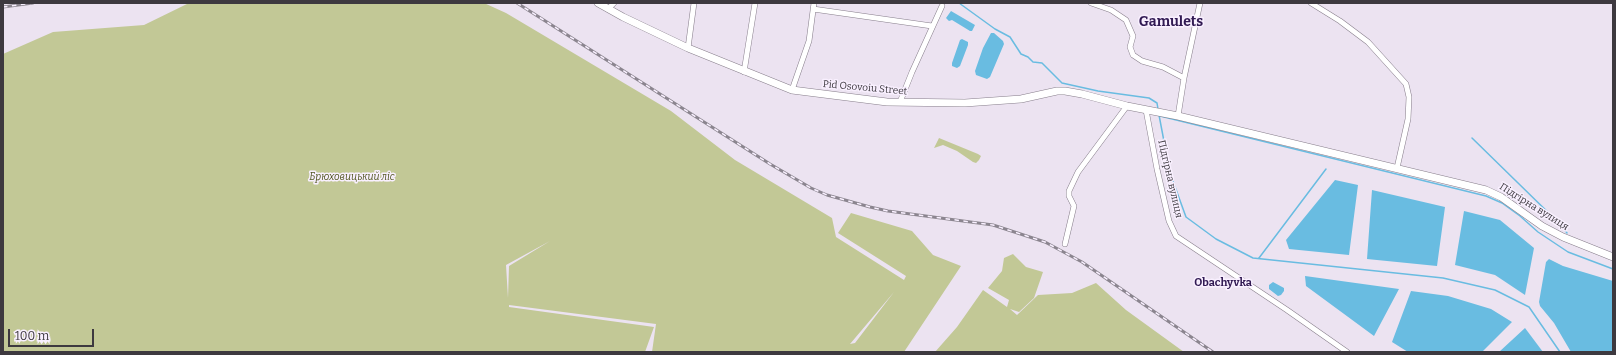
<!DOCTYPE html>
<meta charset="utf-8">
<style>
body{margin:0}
#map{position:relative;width:1616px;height:355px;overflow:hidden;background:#ece3f1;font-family:Bitter,serif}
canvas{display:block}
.frame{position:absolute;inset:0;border:4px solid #3d393f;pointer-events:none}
.scale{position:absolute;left:8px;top:329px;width:86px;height:18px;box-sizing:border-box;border:2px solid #3d393f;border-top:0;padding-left:5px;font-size:12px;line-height:14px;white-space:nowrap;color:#3d393f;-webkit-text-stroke:3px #f9f0ff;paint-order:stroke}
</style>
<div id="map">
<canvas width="1616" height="355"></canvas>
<div class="frame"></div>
<div class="scale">100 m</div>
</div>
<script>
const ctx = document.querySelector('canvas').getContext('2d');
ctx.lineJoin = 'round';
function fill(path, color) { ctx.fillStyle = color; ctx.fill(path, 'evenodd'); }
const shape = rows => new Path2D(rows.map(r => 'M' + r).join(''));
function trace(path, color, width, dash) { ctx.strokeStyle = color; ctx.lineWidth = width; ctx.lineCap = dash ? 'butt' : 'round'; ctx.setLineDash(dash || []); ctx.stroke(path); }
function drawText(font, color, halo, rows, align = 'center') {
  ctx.font = font + ' Bitter,serif'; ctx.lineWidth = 3; ctx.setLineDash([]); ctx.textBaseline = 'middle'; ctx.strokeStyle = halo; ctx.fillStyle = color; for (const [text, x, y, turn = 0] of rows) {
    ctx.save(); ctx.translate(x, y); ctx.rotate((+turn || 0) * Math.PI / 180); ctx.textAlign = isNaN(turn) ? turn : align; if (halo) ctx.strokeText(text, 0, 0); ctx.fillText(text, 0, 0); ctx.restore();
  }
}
fill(shape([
 [189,3,484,3,506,13,671,111,735,160,832,218,836,237,904,280,906,276,838,233,851,213,912,231,933,255,961,266,904,352,652,352,656,324,509,305,509,307,654,327,645,352,3,352,3,54,53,32,144,25],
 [550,241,509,266,508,298,506,265],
 [894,292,855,343,850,344],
 [939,138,978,154,981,156,979,160,976,163,973,162,957,151,943,145,934,148],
 [1013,254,1026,267,1043,272,1034,298,1019,312,1010,309,1017,315,1038,295,1072,293,1096,283,1126,310,1184,352,935,352,957,327,983,290,1007,307,1009,300,988,288,1002,271,1004,258]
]), '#c2c896');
fill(shape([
 [951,11,975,25,972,31,970,31,952,20,949,21,946,18],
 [991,33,994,33,1003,41,1004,44,990,77,987,79,976,75,975,71,983,48],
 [962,39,968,42,968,45,960,66,957,68,952,66,952,63,960,40],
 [1335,180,1358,185,1349,255,1289,249,1286,240],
 [1372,190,1445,207,1437,266,1367,259],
 [1464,211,1500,220,1534,248,1525,295,1495,275,1455,265],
 [1549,259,1563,266,1613,281,1613,352,1571,352,1554,323,1540,306,1539,302,1546,262],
 [1305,276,1399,289,1374,336,1306,286],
 [1273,282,1284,288,1284,291,1281,295,1278,296,1269,289,1269,285],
 [1411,291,1448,296,1491,309,1512,322,1482,352,1408,352,1392,342],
 [1525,328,1543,352,1499,352]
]), '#69bce1');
trace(shape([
 [959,3,995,29,1010,37,1021,54,1028,57,1033,62,1042,63,1062,83,1098,91,1149,98,1157,103,1158,109],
 [1159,115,1170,173,1186,217,1216,239,1253,258,1443,278,1495,290,1529,307,1560,352],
 [1160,116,1486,196,1502,203,1520,216,1538,232,1568,252,1613,269],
 [1472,138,1561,225,1567,233],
 [1259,258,1326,169]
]), '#69bce1', 1.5);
const street = shape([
 [1091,3,1111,10,1126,20,1133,36,1130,47,1133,55,1142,61,1163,67,1184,78],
 [1311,3,1340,21,1368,42,1406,84,1409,97,1408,119,1397,168],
 [608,9,614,3],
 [813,9,932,26],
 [688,48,694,3],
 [744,72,755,3],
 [792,90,809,41,814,3],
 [900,102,912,72,942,6],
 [1146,110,1157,169,1169,221,1176,236,1287,310,1347,352],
 [1178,116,1184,78,1200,3],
 [1065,244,1074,206,1069,196,1069,191,1078,172,1127,106]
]);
const secondary = shape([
 [598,3,623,17,688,48,792,90,887,102,965,103,1021,99,1057,91,1065,91,1082,94,1127,106,1178,116,1486,190,1501,197,1542,226,1563,237,1613,257]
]);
trace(street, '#877e8b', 6);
trace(secondary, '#877e8b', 8);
trace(street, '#fff', 5);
trace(secondary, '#fff', 7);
const rail = shape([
 [517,3,770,164,811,188,827,195,870,207,888,211,993,225,1045,242,1082,262,1213,352],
 [3,7,33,3]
]);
trace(rail, '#8b858f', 3);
trace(rail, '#f9f0ff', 1.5, [4.5]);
drawText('10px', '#3d393f', '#f9f0ff', [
 ["Pid Osovoiu Street",865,88,5],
 ["Підгірна вулиця",1170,179,77],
 ["Підгірна вулиця",1534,207,32]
]);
drawText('italic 10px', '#515620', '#f9f0ff', [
 ["Брюховицький ліс",352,177]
]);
drawText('bold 11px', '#311a53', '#f9f0ff', [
 ["Obachyvka",1223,283]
]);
drawText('bold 14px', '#311a53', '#f9f0ff', [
 ["Gamulets",1171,22]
]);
</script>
